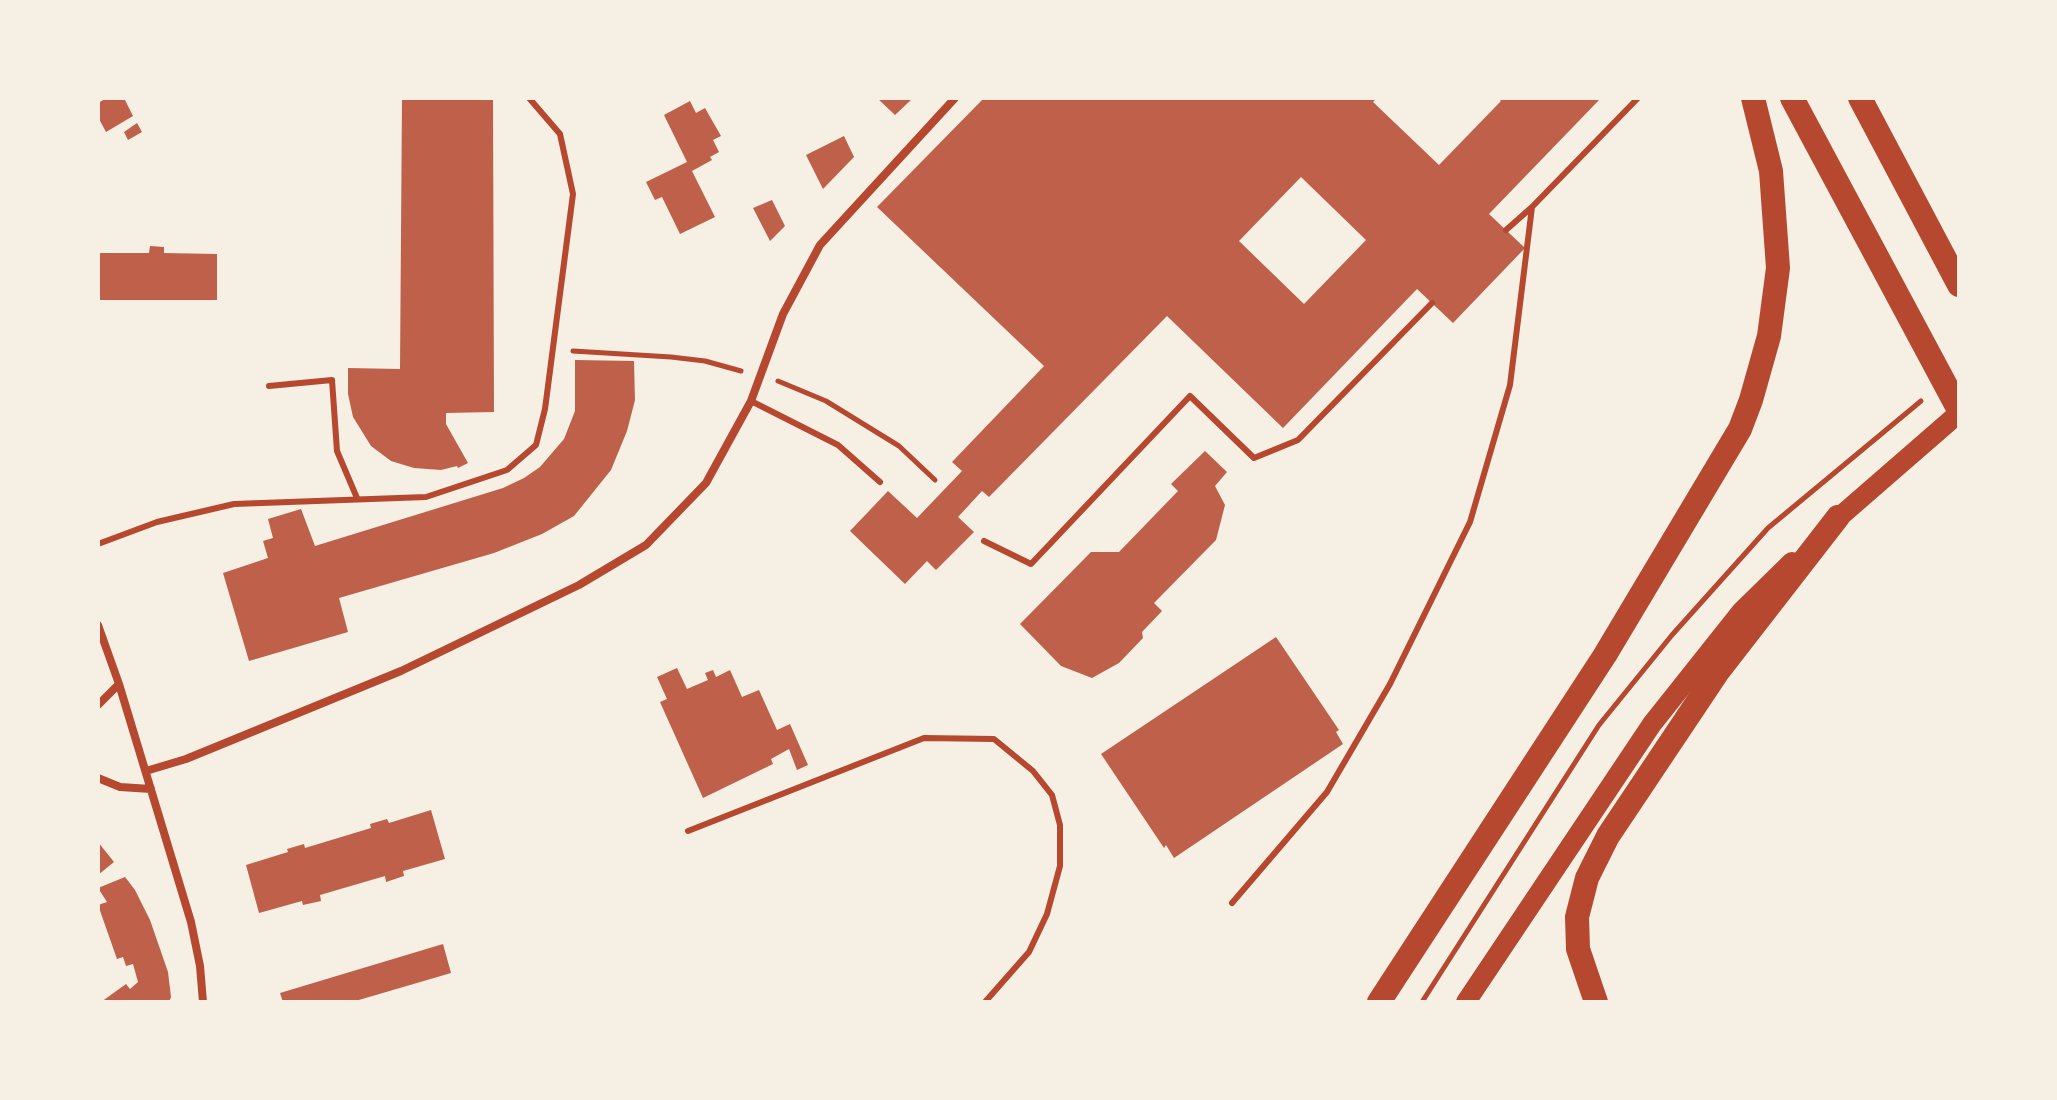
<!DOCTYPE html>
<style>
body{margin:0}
#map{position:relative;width:2057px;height:1100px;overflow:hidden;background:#f6efe4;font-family:"IBM Plex Sans",sans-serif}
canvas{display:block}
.frame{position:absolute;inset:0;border:100px solid #f6efe4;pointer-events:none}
</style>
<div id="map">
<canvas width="2057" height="1100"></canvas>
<div class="frame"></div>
</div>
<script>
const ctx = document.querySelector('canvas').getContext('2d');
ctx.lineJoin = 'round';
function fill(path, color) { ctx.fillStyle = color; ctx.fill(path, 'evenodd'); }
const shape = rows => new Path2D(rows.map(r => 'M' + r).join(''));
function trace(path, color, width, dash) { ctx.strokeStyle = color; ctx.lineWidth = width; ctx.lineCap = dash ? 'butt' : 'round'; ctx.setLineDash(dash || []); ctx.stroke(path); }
fill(shape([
 [107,98,124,98,133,116,106,132,98,117,98,103],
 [402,98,493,98,494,412,446,413,446,424,468,463,458,468,457,466,441,470,414,468,391,461,371,446,353,417,348,394,348,368,400,369],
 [877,98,913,98,895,115],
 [984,98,1377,98,1373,102,1439,165,1501,101,1498,98,1601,98,1489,214,1525,248,1453,323,1417,289,1283,428,1167,316,989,497,982,491,958,517,974,532,936,570,927,561,905,584,850,531,888,491,917,518,962,471,952,462,1044,366,877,207],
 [1301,177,1366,240,1304,304,1239,241],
 [690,101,696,113,705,108,721,136,713,140,719,152,710,157,712,160,692,171,715,217,680,234,662,197,655,200,646,182,687,162,664,115],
 [137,123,142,132,128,140,124,132],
 [844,136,854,157,823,189,806,155],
 [772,200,785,226,770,241,753,208],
 [150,246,164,247,164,253,217,254,217,300,98,300,98,253,149,253],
 [575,360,634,361,635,400,627,431,611,470,574,516,542,534,494,553,339,598,348,632,249,661,223,573,268,558,263,541,273,538,268,519,301,509,315,546,503,488,524,478,540,467,564,439,575,411],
 [1205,451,1227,472,1215,486,1225,505,1216,540,1154,603,1162,611,1142,632,1143,638,1119,663,1092,678,1061,666,1020,624,1091,552,1119,552,1178,491,1171,484],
 [1276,637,1339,730,1336,732,1343,744,1174,858,1166,845,1164,848,1101,754],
 [677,668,687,689,708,680,705,673,713,670,716,677,730,670,742,697,759,690,777,730,790,724,808,765,797,770,789,749,771,759,773,764,703,798,660,702,667,699,657,677],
 [431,810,445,859,403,871,404,876,386,882,385,876,320,895,321,901,303,905,302,901,259,913,246,865,288,852,287,849,304,844,305,848,371,828,370,824,387,819,389,823],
 [98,842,114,862,98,875],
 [125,877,135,890,150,920,168,972,171,997,169,1002,101,1002,126,984,130,989,138,982,133,964,126,966,123,957,117,959,98,905,107,902,98,888],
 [443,944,451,973,352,1002,283,1002,280,993]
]), '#bf614a');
trace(shape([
 [573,351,671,357,705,361,741,371],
 [778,381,826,401,899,446,935,480],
 [1422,1002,1599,725,1672,635,1768,528,1921,401]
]), '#b5482f', 5);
trace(shape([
 [1506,230,1532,207],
 [269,386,332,380,337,451,357,498],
 [751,401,838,445,880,482],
 [984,541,1031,564,1190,396,1254,458,1298,440,1432,303],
 [98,544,157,522,234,504,426,497,507,470,536,445,545,409,573,194,560,134,529,98],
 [688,831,924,738,994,739,1033,771,1052,795,1060,825,1060,866,1047,914,1029,952,985,1002],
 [1232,903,1327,792,1390,684,1470,522,1510,385,1532,207,1638,98]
]), '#b5482f', 6);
trace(shape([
 [98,625,119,684,191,922,200,966,203,1002],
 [98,705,119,684],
 [146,771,186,759,401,671,579,585,646,545,706,483,751,401,783,314,820,245,955,98],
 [98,778,120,787,151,789]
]), '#b5482f', 8);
trace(shape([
 [1829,526,1959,413],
 [1466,1002,1652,724,1741,612,1792,562]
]), '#b5482f', 20);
trace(shape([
 [1792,98,1959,410],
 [1860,98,1959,285],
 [1379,1002,1605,655,1740,429,1751,400,1769,336,1778,268,1771,171,1753,98],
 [1596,1002,1578,949,1577,917,1587,878,1608,836,1717,673,1838,517]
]), '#b5482f', 24);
</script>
